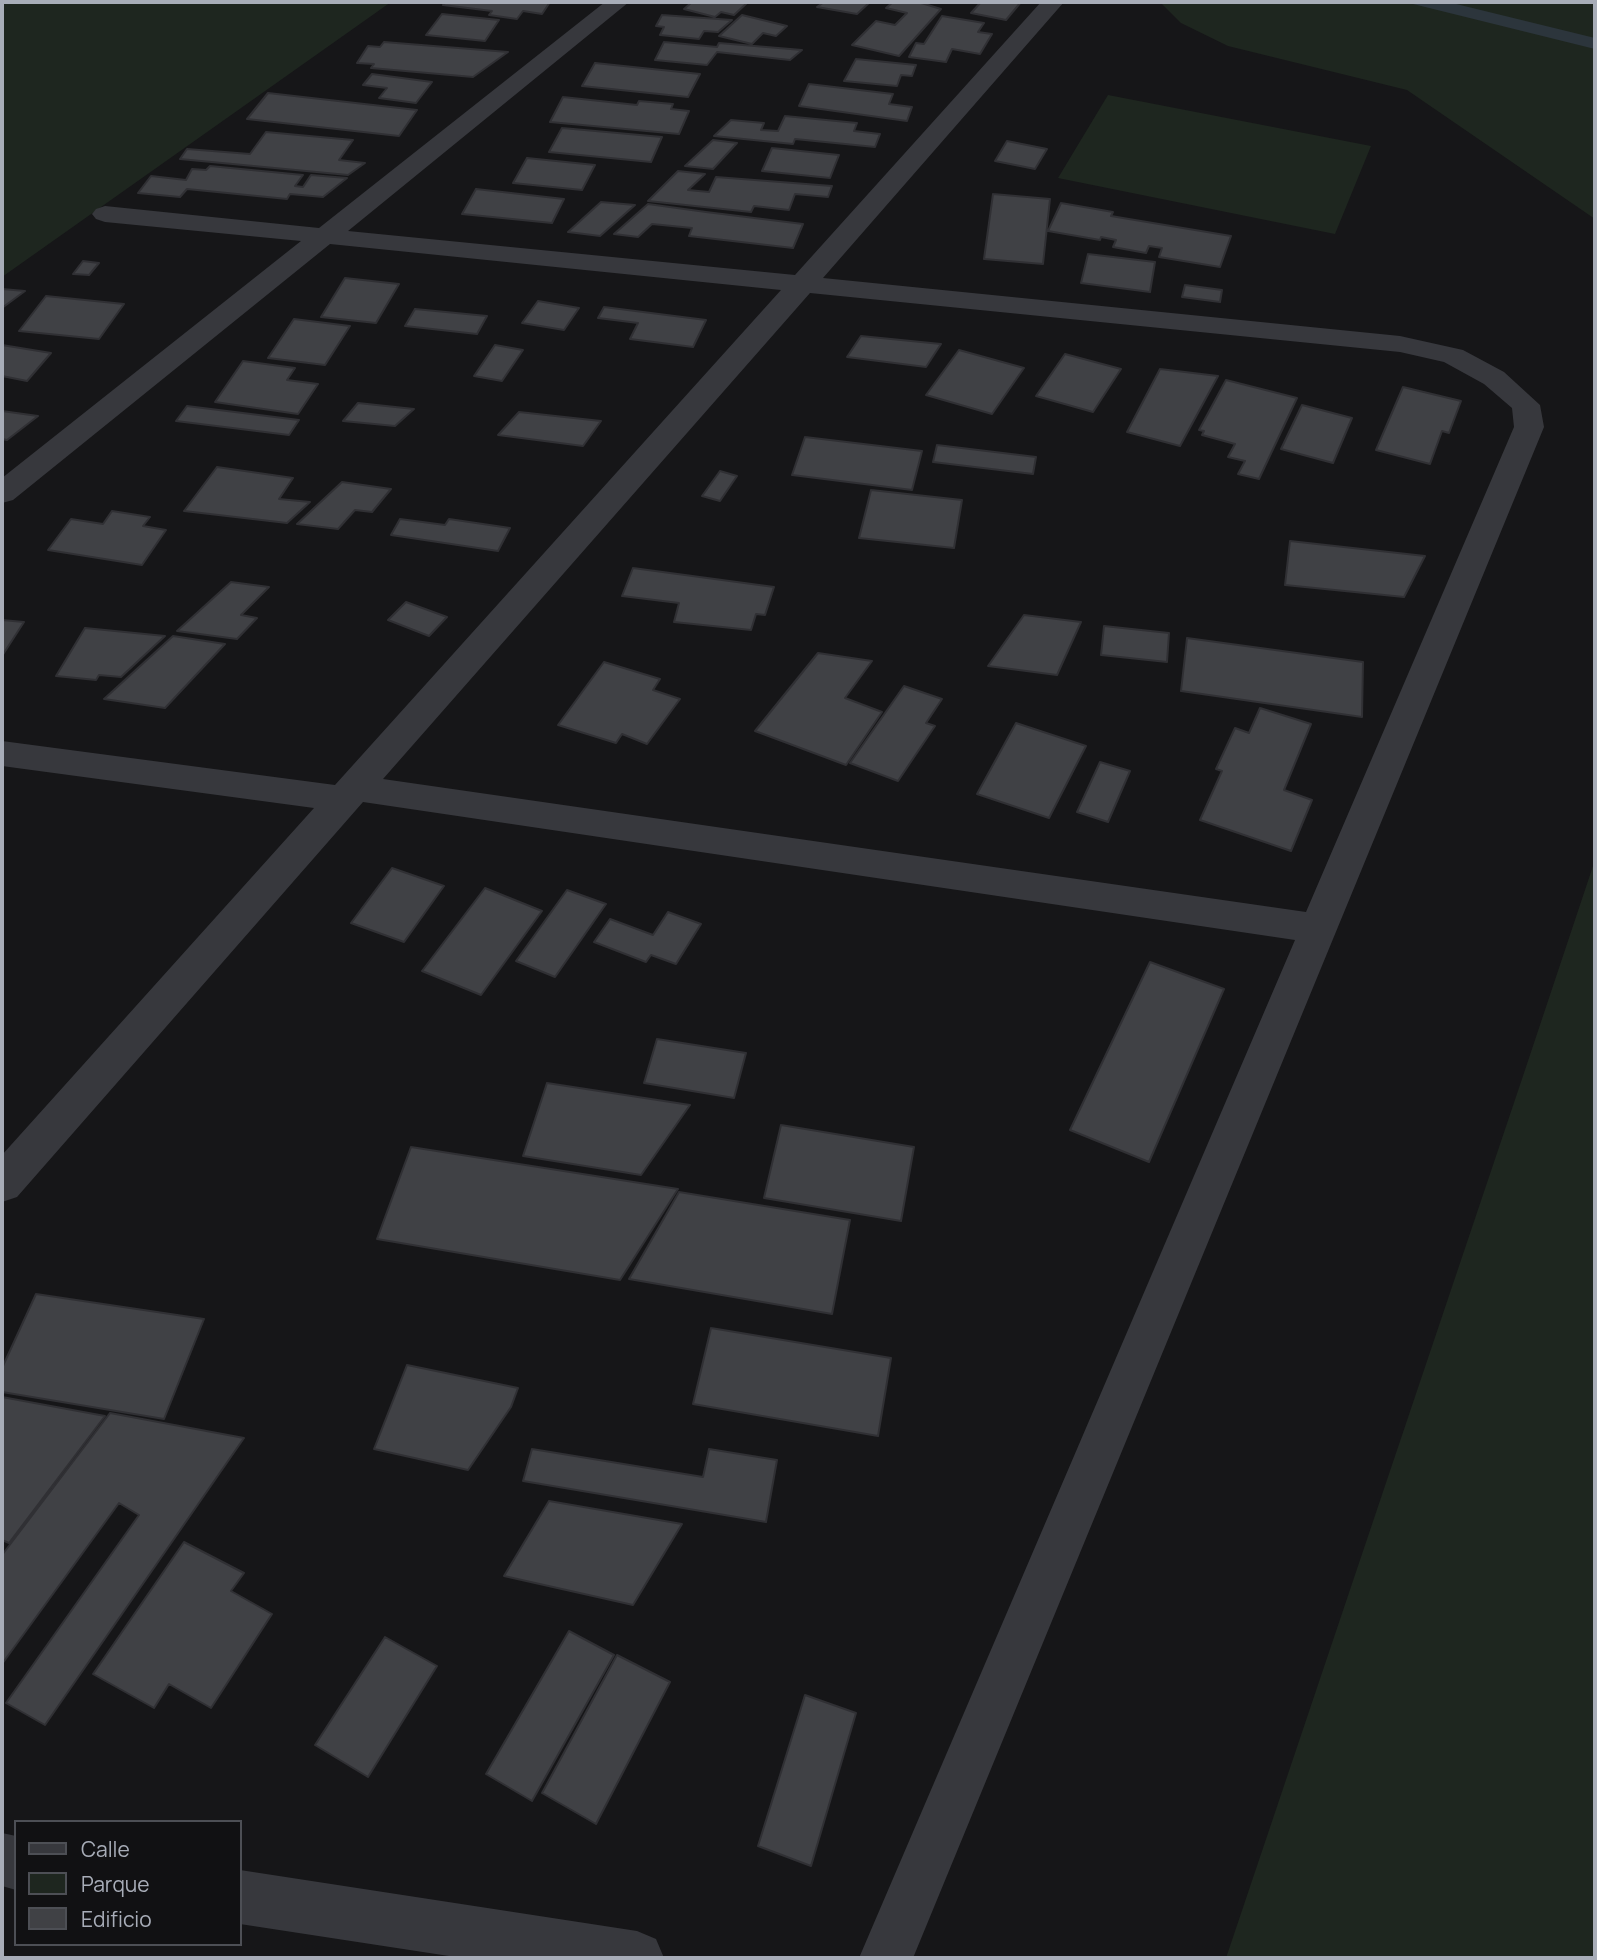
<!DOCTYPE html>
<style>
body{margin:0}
#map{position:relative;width:1597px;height:1960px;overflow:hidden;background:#161618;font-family:Manrope,sans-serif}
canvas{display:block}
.frame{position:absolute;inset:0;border:4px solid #a8adb8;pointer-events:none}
.legend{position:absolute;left:14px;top:1820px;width:228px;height:126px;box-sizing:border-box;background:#111113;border:2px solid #4d4f55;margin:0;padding:9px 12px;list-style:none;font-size:21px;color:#a8adb8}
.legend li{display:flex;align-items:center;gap:14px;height:35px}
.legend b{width:35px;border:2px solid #4d4f55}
</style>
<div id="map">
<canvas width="1597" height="1960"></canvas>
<div class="frame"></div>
<ul class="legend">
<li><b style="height:9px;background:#37383d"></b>Calle</li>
<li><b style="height:19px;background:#1e261f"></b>Parque</li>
<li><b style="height:19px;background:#404145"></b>Edificio</li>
</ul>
</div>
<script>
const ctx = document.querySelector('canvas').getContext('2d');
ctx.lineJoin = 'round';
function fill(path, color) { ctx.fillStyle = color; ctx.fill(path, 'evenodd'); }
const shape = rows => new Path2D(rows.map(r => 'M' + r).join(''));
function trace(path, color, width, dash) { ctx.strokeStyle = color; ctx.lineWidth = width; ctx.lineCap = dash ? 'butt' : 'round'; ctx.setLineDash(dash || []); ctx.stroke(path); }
fill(shape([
 [2,2,391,2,2,277],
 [1160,2,1595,2,1595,219,1407,90,1228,46,1181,23],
 [1108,95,1371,146,1335,234,1058,178],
 [1595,860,1595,1958,1226,1958,1523,1076]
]), '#1e261f');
fill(shape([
 [1405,2,1448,2,1595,38,1595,49]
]), '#2c353c');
const building = shape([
 [446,2,550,2,542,14,523,11,517,19,489,15,492,11,443,5,446,2],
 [692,2,748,2,734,15,721,12,715,17,684,9,692,2],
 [824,2,870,2,857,14,817,7,824,2],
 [893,2,918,2,941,9,899,56,852,45,876,21,895,25,907,13,886,8,893,2],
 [981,2,1021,2,1006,20,971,13,981,2],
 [442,14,499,20,485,41,426,35,442,14],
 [662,15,732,20,718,32,704,31,699,39,660,35,664,27,656,26,662,15],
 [742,15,787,26,776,36,763,33,752,44,719,36,742,15],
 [942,16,984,23,978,32,992,34,980,54,952,49,946,62,909,57,916,43,924,44,942,16],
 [384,42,508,52,473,77,371,68,374,64,357,63,368,46,380,47,384,42],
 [664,42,717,47,719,43,802,50,790,60,717,52,707,65,655,60,664,42],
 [856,59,916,65,912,76,901,75,897,86,844,81,856,59],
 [595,63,700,74,688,97,582,86,595,63],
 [372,74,432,82,416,103,379,98,387,88,363,85,372,74],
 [809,84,893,94,889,104,912,107,907,121,799,106,809,84],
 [268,93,417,110,399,136,247,119,268,93],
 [563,97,637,105,639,101,673,104,671,109,689,111,679,134,550,122,563,97],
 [785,116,857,123,854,131,880,134,875,147,795,139,793,144,714,136,731,120,764,123,761,130,778,131,785,116],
 [562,128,662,137,651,162,549,152,562,128],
 [266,132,353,140,339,160,365,163,348,175,180,159,187,149,250,154,266,132],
 [713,140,737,143,713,169,685,166,713,140],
 [1007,141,1047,149,1035,169,995,161,1007,141],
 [772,148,839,155,830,178,762,171,772,148],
 [527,158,595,165,582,190,513,183,527,158],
 [210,166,303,175,295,186,303,187,311,175,347,178,323,197,290,194,287,199,187,189,180,197,138,193,151,176,186,180,192,169,206,170,210,166],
 [678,171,705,174,688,190,709,192,716,177,832,186,828,197,795,194,789,210,754,206,751,212,648,201,678,171],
 [476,189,564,199,552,223,462,214,476,189],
 [993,194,1050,199,1043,264,984,259,993,194],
 [601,202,635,205,600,236,568,232,601,202],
 [1061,203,1113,212,1111,216,1231,236,1220,267,1159,257,1162,248,1149,246,1146,253,1113,247,1116,240,1101,237,1100,240,1048,231,1061,203],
 [648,204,706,212,803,224,793,248,689,236,692,228,652,224,638,237,614,234,648,204],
 [1088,254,1155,262,1150,292,1081,283,1088,254],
 [83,261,99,263,89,275,73,274,83,261],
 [345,278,399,284,376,323,321,317,345,278],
 [1185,285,1222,290,1220,302,1182,297,1185,285],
 [2,289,25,291,2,308,2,289],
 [46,296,124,304,99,339,19,331,46,296],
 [538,301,579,308,564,330,522,323,538,301],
 [604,307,706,320,693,347,630,339,638,323,598,318,604,307],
 [415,309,487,316,477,334,405,326,415,309],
 [294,319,350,326,325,365,268,358,294,319],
 [861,336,941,344,926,367,847,357,861,336],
 [2,345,51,353,27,381,2,376,2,345],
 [495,345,523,350,502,381,474,376,495,345],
 [959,350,1024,368,992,414,926,395,959,350],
 [1065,354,1121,369,1093,412,1036,396,1065,354],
 [243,361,295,368,287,380,318,384,298,414,215,402,243,361],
 [1160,369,1218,376,1180,446,1127,432,1160,369],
 [1226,380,1297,398,1259,479,1238,474,1245,461,1228,457,1235,444,1202,435,1204,431,1199,430,1226,380],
 [1403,387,1461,401,1449,433,1442,431,1430,464,1376,450,1403,387],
 [358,403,414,409,395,426,343,421,358,403],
 [1302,405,1352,418,1333,463,1281,449,1302,405],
 [187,406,299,420,289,435,176,421,187,406],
 [2,411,38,416,7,440,2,439,2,411],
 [519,412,601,421,583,446,498,435,519,412],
 [805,437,922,451,912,490,792,475,805,437],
 [937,445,1036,457,1033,474,933,462,937,445],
 [217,467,293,478,279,499,310,502,287,523,184,511,217,467],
 [720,471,737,476,720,501,702,496,720,471],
 [342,482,391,489,372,512,355,510,338,529,297,524,342,482],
 [871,490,962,500,954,548,859,538,871,490],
 [112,511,150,517,143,526,166,530,142,565,48,550,71,519,103,524,112,511],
 [400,519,445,525,449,519,510,528,498,551,391,535,400,519],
 [1290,541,1425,556,1404,597,1285,585,1290,541],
 [633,568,774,587,765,615,756,614,751,630,674,622,679,603,622,596,633,568],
 [231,582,269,587,241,615,257,618,237,639,177,631,231,582],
 [406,602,447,617,429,636,388,620,406,602],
 [1024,615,1081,622,1057,675,988,666,1024,615],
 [2,620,24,622,2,656,2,620],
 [1104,626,1169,633,1167,662,1101,655,1104,626],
 [85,628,165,636,121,677,99,675,96,680,56,676,85,628],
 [173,636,225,644,165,708,104,699,173,636],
 [1187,638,1363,662,1362,717,1181,691,1187,638],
 [818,653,872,661,845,698,882,712,846,765,755,731,818,653],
 [604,662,660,679,653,690,680,699,647,744,622,734,616,743,558,725,604,662],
 [904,686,942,699,926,723,935,726,898,781,850,763,904,686],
 [1260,708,1311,724,1284,790,1312,800,1291,851,1200,820,1222,771,1216,769,1235,728,1249,733,1260,708],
 [1016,723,1086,746,1049,818,977,794,1016,723],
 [1100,762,1130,771,1108,822,1077,812,1100,762],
 [392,868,444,886,404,942,351,923,392,868],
 [485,888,542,911,481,995,422,971,485,888],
 [567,890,606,904,555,977,516,961,567,890],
 [668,912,701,924,676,964,651,955,646,962,594,942,610,919,653,935,668,912],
 [1150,962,1224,989,1149,1162,1070,1130,1150,962],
 [657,1039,746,1053,734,1098,644,1083,657,1039],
 [547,1083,690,1105,641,1175,523,1156,547,1083],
 [781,1125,914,1147,901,1221,764,1198,781,1125],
 [411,1147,678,1189,620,1280,377,1239,411,1147],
 [679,1192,850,1220,832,1314,629,1279,679,1192],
 [36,1294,204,1319,164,1419,2,1392,2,1368,36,1294],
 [711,1328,891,1358,878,1436,693,1404,711,1328],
 [407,1365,518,1388,511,1407,468,1470,374,1449,407,1365],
 [2,1397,105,1416,9,1543,2,1540,2,1397],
 [110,1413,244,1438,45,1725,6,1703,139,1515,119,1503,2,1664,2,1555,110,1413],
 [532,1449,703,1477,709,1449,777,1460,766,1522,523,1481,532,1449],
 [549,1501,682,1524,633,1605,504,1576,549,1501],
 [184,1542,244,1573,231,1591,272,1614,211,1708,169,1684,154,1708,93,1674,184,1542],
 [569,1631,614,1655,532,1801,486,1774,569,1631],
 [385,1637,437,1666,368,1777,315,1745,385,1637],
 [617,1655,670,1682,596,1824,542,1793,617,1655],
 [805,1695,856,1713,811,1866,758,1846,805,1695]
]);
fill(building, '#404145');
trace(building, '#303034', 2);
fill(shape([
 [605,2,629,2,348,231,795,275,1041,2,1064,2,823,278,1400,336,1463,350,1504,372,1540,405,1544,427,913,1958,859,1958,1295,940,363,802,17,1197,2,1202,2,1155,314,808,2,766,2,741,335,785,781,290,330,244,13,500,2,503,2,478,301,241,105,222,96,219,92,214,96,209,105,206,319,228,605,2],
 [810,293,1400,352,1444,362,1484,384,1512,408,1514,427,1306,912,383,779,810,293],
 [2,1833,16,1836,16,1890,2,1886,2,1833],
 [240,1870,637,1931,656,1939,664,1958,462,1958,240,1924,240,1870]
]), '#37383d');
</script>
